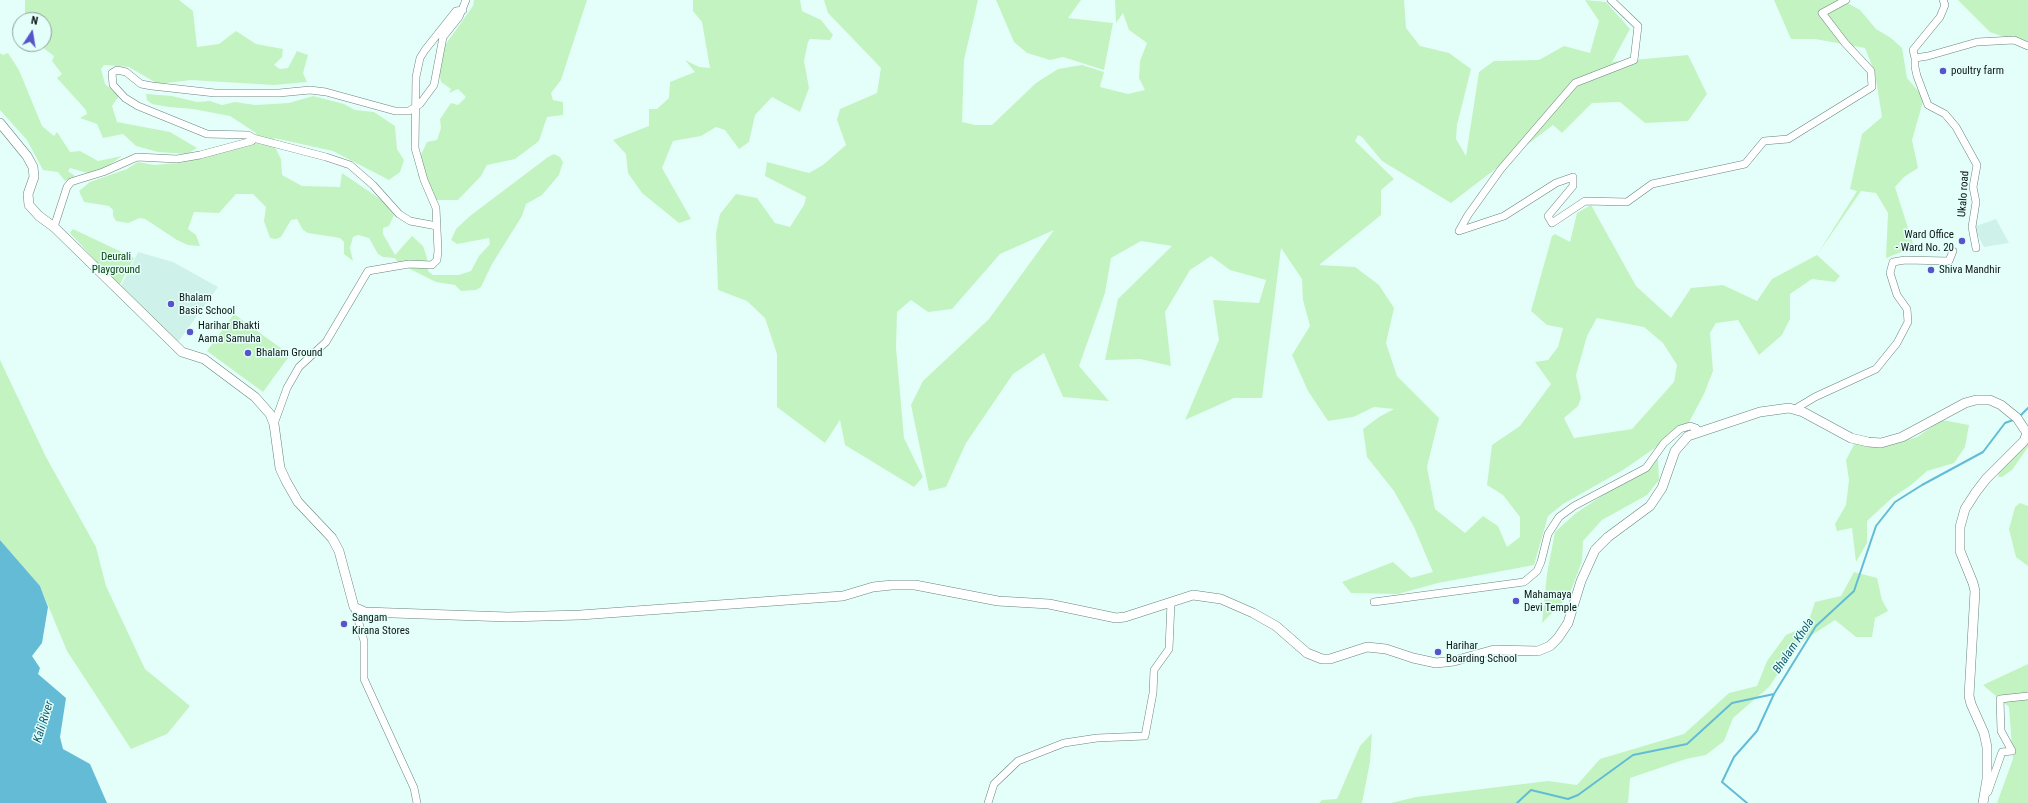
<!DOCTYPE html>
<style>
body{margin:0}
#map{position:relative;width:2028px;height:803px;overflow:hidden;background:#e4fff9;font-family:"Roboto Condensed",sans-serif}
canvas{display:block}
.north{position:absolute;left:12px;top:12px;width:40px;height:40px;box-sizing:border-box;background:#e4fff9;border:1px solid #8ea29e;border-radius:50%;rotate:12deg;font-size:11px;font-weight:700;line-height:16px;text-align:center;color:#0d1615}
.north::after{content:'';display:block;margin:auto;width:14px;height:18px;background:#5554cb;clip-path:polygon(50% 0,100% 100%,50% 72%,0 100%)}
</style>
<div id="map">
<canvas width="2028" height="803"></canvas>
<div class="north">N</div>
</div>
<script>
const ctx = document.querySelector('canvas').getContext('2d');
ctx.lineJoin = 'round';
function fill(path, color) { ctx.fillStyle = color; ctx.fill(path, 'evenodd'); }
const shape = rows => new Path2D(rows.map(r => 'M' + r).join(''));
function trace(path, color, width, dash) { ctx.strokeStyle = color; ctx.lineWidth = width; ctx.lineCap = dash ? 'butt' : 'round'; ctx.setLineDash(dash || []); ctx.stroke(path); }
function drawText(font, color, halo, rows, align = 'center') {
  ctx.font = font + ' "Roboto Condensed",sans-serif'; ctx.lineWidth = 3; ctx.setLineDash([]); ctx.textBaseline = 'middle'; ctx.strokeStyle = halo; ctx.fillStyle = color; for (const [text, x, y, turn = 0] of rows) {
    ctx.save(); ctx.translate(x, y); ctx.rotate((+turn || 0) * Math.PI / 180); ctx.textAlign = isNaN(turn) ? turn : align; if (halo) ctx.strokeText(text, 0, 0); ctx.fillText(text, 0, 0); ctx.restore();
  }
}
fill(shape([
 [1996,219,2009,243,1984,247,1973,227],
 [138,252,173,262,218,287,178,342,120,288]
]), '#cef2ea');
fill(shape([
 [25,0,179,0,193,11,197,47,219,44,236,31,256,44,283,49,282,57,274,65,280,69,288,68,297,51,308,55,303,73,307,82,274,85,191,80,158,84,129,67,104,65,101,69,105,84,119,96,112,106,117,122,170,132,197,148,187,154,158,152,136,146,123,134,103,138,97,124,80,118,87,114,86,110,57,78,62,74,52,61,54,56,38,44,44,44,44,20,25,20],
 [474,0,587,0,561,80,551,93,553,100,563,102,563,115,547,117,539,141,515,159,487,165,481,176,458,200,436,200,418,176,419,159,427,142,437,140,441,128,440,119,451,103,458,105,466,97,458,89,449,93,451,89,441,82,438,63,443,48,473,6],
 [693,0,800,0,802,11,821,20,833,35,830,40,810,39,808,42,804,61,809,88,800,112,772,97,755,115,749,142,739,149,725,130,716,127,701,136,673,141,662,168,691,219,679,223,642,193,628,173,626,154,613,140,649,126,649,109,657,109,669,98,670,82,695,72,685,60,699,67,710,68,702,22,693,11],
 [824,0,978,0,964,60,962,122,975,125,992,125,1036,83,1058,69,1082,65,1104,72,1100,87,1128,94,1145,90,1139,78,1140,61,1147,43,1129,30,1123,13,1116,23,1115,0,1404,0,1406,28,1420,46,1449,53,1471,69,1457,125,1456,139,1466,156,1479,72,1494,61,1539,60,1564,46,1590,53,1599,21,1585,0,1606,2,1630,29,1612,62,1688,55,1707,94,1688,121,1645,123,1620,102,1592,103,1562,133,1553,125,1451,203,1382,161,1362,137,1358,135,1355,141,1394,179,1381,190,1381,215,1319,265,1355,267,1379,285,1394,308,1386,343,1397,376,1439,418,1427,467,1435,509,1465,533,1483,516,1498,526,1507,547,1520,537,1520,517,1503,495,1487,485,1492,445,1520,426,1551,384,1535,362,1548,360,1558,347,1563,328,1547,325,1531,311,1552,236,1555,234,1570,242,1577,213,1591,205,1636,286,1671,318,1691,288,1723,285,1757,301,1772,279,1817,255,1857,191,1850,189,1862,134,1882,117,1875,73,1865,48,1815,39,1791,39,1774,0,1842,0,1860,10,1876,29,1891,38,1902,48,1907,78,1924,98,1912,140,1918,168,1904,177,1895,187,1914,247,1886,258,1888,213,1876,193,1861,191,1817,255,1840,276,1835,282,1812,279,1790,294,1790,319,1782,335,1759,355,1738,320,1716,323,1710,333,1713,371,1704,394,1687,426,1623,470,1563,504,1548,516,1534,565,1438,583,1398,594,1351,593,1342,582,1393,562,1411,578,1433,572,1414,527,1394,491,1367,457,1363,429,1379,417,1394,409,1374,407,1353,417,1328,421,1308,391,1292,355,1310,326,1303,300,1302,279,1281,248,1262,398,1234,398,1185,420,1219,340,1213,300,1259,303,1266,280,1230,270,1211,256,1190,270,1165,312,1171,366,1140,359,1105,360,1118,299,1172,246,1141,241,1111,258,1105,293,1079,366,1109,401,1063,397,1044,353,1013,374,966,443,946,487,929,491,911,405,923,381,989,319,1054,230,1000,254,952,309,928,312,911,300,897,312,896,348,904,438,923,477,914,487,845,445,840,420,825,443,777,407,777,354,765,318,747,301,718,290,716,233,720,214,736,194,757,198,775,223,790,227,804,205,806,197,765,176,767,162,809,173,823,165,846,145,837,120,840,109,877,93,881,68,828,13],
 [1597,318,1644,327,1663,343,1677,365,1674,382,1632,429,1574,438,1564,418,1578,406,1581,398,1576,375,1587,336],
 [996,0,1081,0,1068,18,1113,23,1104,70,1063,57,1050,60,1027,53,1014,42],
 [1958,0,2028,0,2028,45,1990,32],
 [0,53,3,55,8,53,19,70,42,126,54,136,57,132,70,152,80,151,98,161,122,156,105,168,88,173,70,168,68,171,75,176,65,181,58,172,43,170,27,140,0,110],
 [146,94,172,96,197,102,210,101,222,105,235,102,255,105,289,103,313,96,344,104,355,110,374,112,395,126,397,149,404,160,400,172,389,180,333,151,274,138,276,149,281,159,282,175,302,186,340,187,342,173,383,201,394,215,389,226,383,228,383,234,395,255,412,236,423,246,427,258,428,271,433,275,459,275,471,271,479,256,490,244,489,238,457,244,451,240,456,229,470,216,548,157,554,154,560,157,563,162,559,175,542,195,526,204,522,216,492,264,481,287,476,290,461,291,455,285,436,282,398,263,395,258,383,257,378,254,369,238,358,235,353,237,350,248,353,261,344,254,344,242,340,238,308,233,303,230,297,219,291,220,281,237,276,239,270,238,264,221,266,207,253,194,236,194,219,213,194,212,188,229,196,235,200,246,188,245,177,240,145,219,140,218,128,223,116,221,113,216,113,210,109,206,84,202,79,191,90,182,127,169,138,162,154,165,180,163,256,144,256,133,230,116,193,109,169,107,152,104,147,100],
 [73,229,134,258,119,286,70,233],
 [234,314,290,355,263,392,207,351],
 [0,360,46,457,96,547,106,586,145,669,190,706,167,734,131,749,67,651,40,586,0,540],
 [1942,420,1969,425,1965,447,1954,463,1927,471,1911,485,1892,498,1867,521,1867,543,1856,562,1852,528,1837,531,1835,524,1846,505,1849,480,1846,460,1855,443,1879,448,1917,437],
 [2028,441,2028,447,2012,470,2002,477,1998,477,1999,473],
 [1658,459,1659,480,1647,495,1602,520,1583,541,1582,561,1569,596,1542,623,1547,574,1555,532,1576,513],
 [2020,503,2028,506,2028,566,2016,557,2009,529,2015,507],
 [1854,572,1877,578,1882,600,1888,611,1875,618,1872,637,1856,637,1835,620,1798,644,1769,687,1733,718,1724,741,1706,755,1686,759,1630,778,1628,803,1391,803,1416,797,1548,781,1577,785,1600,759,1684,734,1729,693,1757,686,1767,661,1786,635,1807,626,1815,602,1841,596],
 [2028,664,2028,803,1997,803,2013,759,2009,707,1983,685],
 [1372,733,1370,762,1362,803,1319,803,1322,800,1337,799,1360,746]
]), '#c3f3c0');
fill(shape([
 [0,540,40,586,48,607,42,643,32,656,40,668,38,674,66,698,60,737,63,749,90,764,107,803,0,803]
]), '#63bbd6');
trace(shape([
 [2019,417,2028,408],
 [1517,803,1531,790,1568,799,1578,795,1633,755,1687,744,1732,703,1774,694,1816,626,1854,591,1876,526,1895,502,1922,485,1983,452,2005,423,2013,420],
 [1747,803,1722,782,1734,757,1757,731,1774,694]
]), '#63bbd6', 2);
const minor = shape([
 [1611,0,1638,26,1634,60,1575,83,1501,169,1468,215,1459,231,1504,216,1556,183,1573,177,1573,186,1548,216,1552,223,1585,201,1627,202,1652,184,1745,164,1764,141,1788,139,1872,87,1871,71,1845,43,1822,13,1846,0],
 [1943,0,1945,5,1940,17,1913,50,1915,58,1928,56,1977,42,2014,40,2028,46],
 [1915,58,1915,67,1917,76,1928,105,1945,114,1956,127,1977,165,1973,187,1976,202,1972,227,1976,248],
 [253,138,326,157,350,165,373,185,399,214,410,221,437,226],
 [54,227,67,187,71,182,77,180,103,172,137,157,177,159,200,155,252,141,252,137,248,135,207,134,138,106,125,98,113,85,112,73,117,70,126,72,141,84,152,86,215,93,279,93,310,90,326,92,395,111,409,111,420,104,434,85,443,37,459,17,466,0],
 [1795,409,1815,397,1876,369,1897,343,1908,322,1907,309,1897,295,1890,273,1893,262,1905,260,1949,261,1953,251],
 [274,424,287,388,299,367,326,342,368,271,409,264,432,265,437,260,438,251,436,208,424,180,415,148,416,77,420,58,425,50,456,11,463,10],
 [1374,602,1524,582,1537,571,1541,562,1548,534,1559,517,1574,506,1646,468,1664,443,1680,429,1690,426,1696,428,1698,431],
 [355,609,364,641,364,679,414,788,417,803],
 [1988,792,2002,752,2012,751,2001,731,2000,699,2028,696],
 [988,803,994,784,1018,761,1064,743,1097,738,1145,736,1153,693,1154,670,1169,649,1171,602]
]);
const secondary = shape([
 [0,123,27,156,33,167,34,177,28,194,29,205,39,216,54,227,182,352,204,359,255,397,270,414,274,424,280,468,286,481,298,502,332,538,339,551,354,607,365,612,508,617,580,615,843,596,873,587,892,585,915,585,998,601,1049,604,1116,618,1125,617,1193,595,1221,599,1253,613,1276,626,1307,653,1322,659,1330,659,1367,647,1386,649,1413,658,1436,663,1454,661,1494,650,1538,651,1550,646,1558,638,1568,623,1581,581,1595,550,1608,537,1650,506,1662,488,1675,451,1688,436,1760,412,1789,408,1803,412,1851,438,1868,442,1881,443,1902,437,1965,403,1976,400,1990,400,2001,405,2017,418,2027,433,2024,441,1986,479,1976,492,1965,509,1960,527,1960,551,1973,583,1975,591,1969,696,1971,704,1984,733,1987,747,1987,779,1983,803]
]);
trace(minor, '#6b837e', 8);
trace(secondary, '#6b837e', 10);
trace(minor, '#fff', 7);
trace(secondary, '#fff', 9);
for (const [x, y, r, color] of [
 [1943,71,4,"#5554cb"],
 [1962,241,4,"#5554cb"],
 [1931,270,4,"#5554cb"],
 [171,304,4,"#5554cb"],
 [190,332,4,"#5554cb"],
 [248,353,4,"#5554cb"],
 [1516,601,4,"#5554cb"],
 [344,624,4,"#5554cb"],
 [1438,652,4,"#5554cb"]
]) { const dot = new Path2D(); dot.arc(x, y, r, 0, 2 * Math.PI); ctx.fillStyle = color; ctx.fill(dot); trace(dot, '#e4fff9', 1.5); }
drawText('11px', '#0d1615', '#e4fff9', [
 ["poultry farm",1951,71],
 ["Ward Office",1954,235,"right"],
 ["- Ward No. 20",1954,248,"right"],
 ["Shiva Mandhir",1939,270],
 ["Bhalam",179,298],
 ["Basic School",179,311],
 ["Harihar Bhakti",198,326],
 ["Aama Samuha",198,339],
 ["Bhalam Ground",256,353],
 ["Mahamaya",1524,595],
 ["Devi Temple",1524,608],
 ["Sangam",352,618],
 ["Kirana Stores",352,631],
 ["Harihar",1446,646],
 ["Boarding School",1446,659]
], 'left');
drawText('11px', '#0d1615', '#e4fff9', [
 ["Ukalo road",1964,194,-86]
]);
drawText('11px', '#0d430f', '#e4fff9', [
 ["Deurali",116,257],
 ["Playground",116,270]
]);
drawText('italic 12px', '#135b6f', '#e4fff9', [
 ["Bhalam Khola",1794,646,-56],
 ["Kali River",44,722,-73]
]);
</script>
